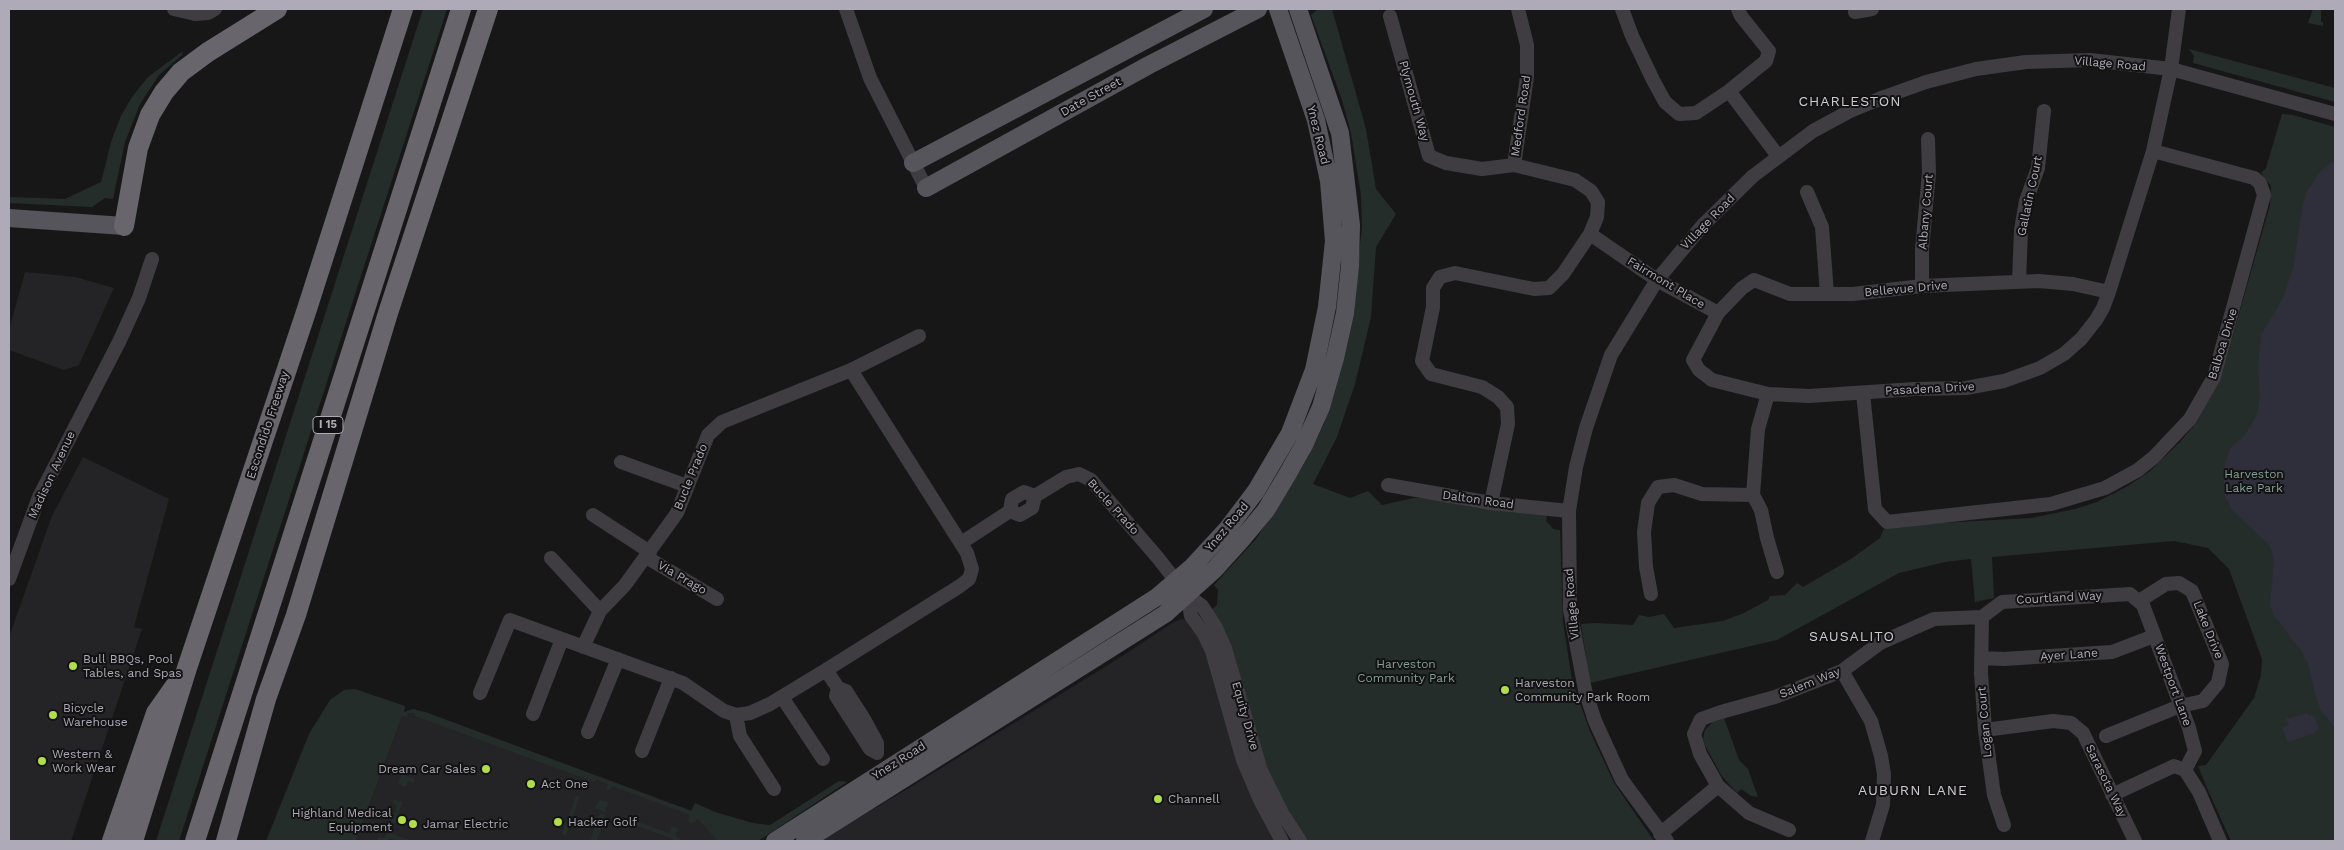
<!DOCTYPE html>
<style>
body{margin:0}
#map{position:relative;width:2344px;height:850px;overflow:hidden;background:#181718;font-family:"Work Sans",sans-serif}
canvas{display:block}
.frame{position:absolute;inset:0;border:10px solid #aeaab7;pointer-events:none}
</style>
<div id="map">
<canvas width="2344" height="850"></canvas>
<div class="frame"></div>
</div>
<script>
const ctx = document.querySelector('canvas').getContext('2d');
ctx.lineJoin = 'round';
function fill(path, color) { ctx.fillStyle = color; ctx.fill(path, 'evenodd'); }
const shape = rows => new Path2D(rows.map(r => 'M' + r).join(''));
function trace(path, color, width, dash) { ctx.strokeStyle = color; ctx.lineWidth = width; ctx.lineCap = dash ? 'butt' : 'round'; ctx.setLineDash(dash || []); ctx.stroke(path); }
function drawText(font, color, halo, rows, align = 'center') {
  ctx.font = font + ' "Work Sans",sans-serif'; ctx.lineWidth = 4; ctx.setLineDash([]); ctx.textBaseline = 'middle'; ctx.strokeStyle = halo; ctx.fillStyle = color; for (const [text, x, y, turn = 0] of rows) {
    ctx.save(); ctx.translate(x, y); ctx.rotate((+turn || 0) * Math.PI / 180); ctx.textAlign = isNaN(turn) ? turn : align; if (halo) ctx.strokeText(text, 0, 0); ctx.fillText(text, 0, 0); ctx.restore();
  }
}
fill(shape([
 [25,272,75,277,114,288,79,365,64,370,9,350,9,330],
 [83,457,169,499,134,627,142,629,71,841,9,841,9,637,52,516],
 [1181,619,1188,621,1202,637,1277,841,819,841,904,791,1124,655,1172,623],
 [413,709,428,713,692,811,724,841,356,841,403,713]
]), '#242325');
fill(shape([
 [423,9,447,9,179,841,156,841],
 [1318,9,1332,9,1366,129,1376,189,1396,214,1376,247,1371,317,1355,384,1337,437,1313,484,1350,498,1368,491,1382,505,1414,498,1428,498,1478,508,1547,515,1546,521,1550,525,1553,529,1560,530,1563,622,1572,680,1589,729,1614,783,1654,841,1305,841,1266,769,1233,651,1226,633,1211,610,1217,605,1218,590,1214,585,1256,539,1304,464,1323,426,1333,397,1351,325,1362,227,1361,195,1351,133,1342,100,1311,15],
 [2313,9,2321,9,2321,22,2323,22,2323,26,2308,23],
 [2189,49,2335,88,2335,102,2193,63,2194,56],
 [183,51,182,55,159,75,140,104,125,142,113,199,105,198,92,207,9,203,9,197,65,199,101,182,112,139,121,116,132,97,148,77],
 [2282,114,2293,115,2335,127,2335,841,2231,841,2207,788,2198,766,2206,765,2254,698,2261,675,2262,659,2229,569,2208,548,2174,541,1992,557,1994,598,1975,602,1971,559,1945,562,1899,573,1777,640,1590,683,1581,624,1595,623,1633,625,1639,615,1649,617,1664,614,1674,628,1723,621,1744,613,1768,600,1770,596,1785,595,1797,583,1803,587,1851,559,1880,538,1885,526,2031,518,2075,509,2097,502,2128,486,2149,472,2180,442,2196,423,2222,374,2270,205,2271,186,2261,173,2266,168],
 [355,689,405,706,404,712,413,709,428,713,691,811,695,803,715,812,753,823,770,825,839,781,847,782,758,841,718,841,698,819,692,824,688,821,690,815,612,786,610,790,606,789,608,785,597,779,594,782,415,716,415,713,407,713,407,717,402,716,356,841,266,841,309,734,330,700,344,690],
 [1724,718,1739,760,1748,769,1758,797,1751,796,1741,789,1737,793,1721,775,1705,745,1703,739,1705,730,1713,722],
 [406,764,409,765,405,775,415,779,414,783,408,781,405,787,398,783],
 [576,796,580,797,566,835,562,834],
 [394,799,403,802,391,833,412,841,389,839,388,841,377,841,378,837,385,838,386,835,397,806,392,802],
 [600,800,609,802,605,812,594,808],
 [600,813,606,815,597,841,590,841],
 [628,818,669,833,672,826,676,828,679,830,675,834,681,841,673,841,673,839,626,822]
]), '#252d2b');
fill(shape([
 [2331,162,2335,164,2335,727,2321,711,2316,698,2309,667,2302,652,2273,614,2270,605,2274,562,2272,552,2269,545,2232,510,2225,496,2223,471,2230,448,2245,435,2257,414,2260,396,2258,365,2261,335,2282,300,2293,268,2303,203,2308,190,2319,173],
 [2307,713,2309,716,2313,715,2319,729,2315,731,2315,733,2288,742,2282,728,2289,725,2286,719]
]), '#2f2e3b');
trace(shape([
 [174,9,195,14,208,13,215,9],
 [846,9,870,78,926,188],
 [1622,9,1632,36,1653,80,1665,102,1679,114,1696,113,1729,91,1766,61,1769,51,1741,16,1738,9],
 [1855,12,1872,9],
 [1390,16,1429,156,1446,163,1482,169,1514,165,1575,180,1591,191,1598,202,1597,217,1590,234,1563,274,1549,288,1534,289,1455,273,1440,277,1433,288,1433,307,1422,361,1431,374,1482,387,1498,397,1507,407,1508,424,1491,503],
 [1729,91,1778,156],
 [1514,165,1527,77,1527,45,1518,9],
 [1807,192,1822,227,1827,294],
 [1590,234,1657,280,1718,313],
 [2019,281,2021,230,2026,201,2038,168,2044,111],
 [1922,286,1922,249,1929,173,1928,139],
 [2109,292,2073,284,2039,281,1922,286,1853,294,1790,294,1754,280,1742,288,1718,313,1693,360,1699,370,1712,380,1768,394,1809,396,1915,389,1966,388,2004,381,2040,368,2064,354,2081,339,2096,320,2103,308,2109,292,2153,151,2171,69,2179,9],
 [1863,393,1875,509,1887,522,2051,504,2105,488,2138,470,2154,457,2190,419,2214,377,2264,195,2260,183,2254,178,2153,151],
 [1768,394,1758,429,1753,495,1761,510,1767,538,1777,572],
 [621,462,687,486],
 [1388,485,1491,503,1569,511],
 [1010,511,1012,499,1024,492,1035,496],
 [593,515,650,552],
 [961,543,1010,511,1020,515,1032,508,1035,496,1066,477,1079,474,1091,480,1158,558,1187,595,1202,606,1215,626,1225,648,1261,771,1282,813,1300,841],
 [646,557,717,599],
 [551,558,600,611],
 [9,579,39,497,119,342,139,298,152,259],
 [1651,594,1646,567,1644,532,1648,503,1658,487,1674,485,1702,494,1753,495],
 [1187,595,1191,616,1204,634,1212,651,1243,760,1260,800,1282,841],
 [1982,617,2002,602,2130,594,2143,605,2189,728,2195,751,2185,770],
 [1982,617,1981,673,1985,730,1994,795,2004,825],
 [583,647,600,611,625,585,677,513,708,435,722,422,851,370,919,336],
 [1981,658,2004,659,2112,652,2154,636],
 [826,670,960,586,969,579,972,569,967,553,851,370],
 [1842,671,1871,721,1881,756,1884,774,1883,805,1872,841],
 [838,688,836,696,870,749,877,753],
 [480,693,510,620,683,683,724,711,736,715,750,713,770,704,826,670,838,688,846,691,864,719,877,743,877,753],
 [782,697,823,759],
 [533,714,562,639],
 [736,715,740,736,774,789],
 [1985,730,2053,721,2071,723,2083,733,2135,841],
 [588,732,618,659],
 [2106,736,2180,706,2203,701,2218,683,2222,664,2192,591,2179,583,2166,584,2139,601],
 [642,751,671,678],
 [2112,795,2174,766,2185,770,2199,792,2220,841],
 [1789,830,1749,813,1718,786,1700,754,1694,734,1701,719,1721,712,1775,697,1842,671,1880,643,1934,619,1982,617],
 [1660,834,1718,786],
 [1667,841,1622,780,1595,721,1585,690,1570,610,1569,511,1576,467,1586,428,1611,355,1657,280,1703,225,1753,176,1813,131,1850,111,1884,97,1926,82,1976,69,2026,62,2090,60,2171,69,2335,114]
]), '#3f3d42', 14);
trace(shape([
 [913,163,1204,9],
 [926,188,1149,65,1258,9],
 [9,218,124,226],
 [775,841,1157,597,1192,567,1228,528,1256,491,1290,433,1314,370,1327,307,1334,241,1329,181,1316,120,1278,9],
 [805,841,1165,614,1215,569,1242,539,1266,510,1287,475,1304,445,1321,407,1335,358,1345,313,1350,266,1351,225,1340,133,1298,9]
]), '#57555c', 18);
trace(shape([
 [124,226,138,148,150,115,164,92,181,72,208,52,277,9],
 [112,841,156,713,175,686],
 [133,841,187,668,307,309,403,9],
 [195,841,461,9],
 [226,841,266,699,296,615,388,313,488,9]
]), '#68656d', 20);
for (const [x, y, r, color] of [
 [73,666,5,"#b1dc4b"],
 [1505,690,5,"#b1dc4b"],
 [53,715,5,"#b1dc4b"],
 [42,761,5,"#b1dc4b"],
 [486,769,5,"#b1dc4b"],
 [531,784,5,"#b1dc4b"],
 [1158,799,5,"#b1dc4b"],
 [402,820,5,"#b1dc4b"],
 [558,822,5,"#b1dc4b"],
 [413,824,5,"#b1dc4b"]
]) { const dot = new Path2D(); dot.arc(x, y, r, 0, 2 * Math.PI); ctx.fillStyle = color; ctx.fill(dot); trace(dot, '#131213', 2); }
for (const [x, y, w] of [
 [328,425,30]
]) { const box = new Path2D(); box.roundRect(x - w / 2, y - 8.5, w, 17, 4); ctx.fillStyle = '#131213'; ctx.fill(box); trace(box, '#aeaab7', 1); }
drawText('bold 11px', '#aeaab7', null, [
 ["I 15",328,425]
]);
drawText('12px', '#aeaab7', '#131213', [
 ["Village Road",2110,64,5],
 ["Date Street",1091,97,-29],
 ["Plymouth Way",1414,101,74],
 ["Medford Road",1521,116,-82],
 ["Ynez Road",1318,135,76],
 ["Gallatin Court",2030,196,-78],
 ["Albany Court",1926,212,-85],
 ["Village Road",1708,222,-46],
 ["Fairmont Place",1666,283,31],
 ["Bellevue Drive",1906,289,-5],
 ["Balboa Drive",2223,344,-73],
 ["Pasadena Drive",1930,389,-3],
 ["Escondido Freeway",268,425,-72],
 ["Madison Avenue",52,475,-65],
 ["Bucle Prado",691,477,-68],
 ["Dalton Road",1478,500,8],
 ["Bucle Prado",1113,507,48],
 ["Ynez Road",1227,527,-50],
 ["Via Prago",682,578,30],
 ["Courtland Way",2059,598,-3],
 ["Village Road",1572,604,-95],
 ["Lake Drive",2208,630,68],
 ["Ayer Lane",2069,655,-4],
 ["Salem Way",1810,683,-22],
 ["Westport Lane",2173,685,70],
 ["Equity Drive",1245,716,74],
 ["Logan Court",1985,722,-95],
 ["Ynez Road",899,761,-32],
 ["Sarasota Way",2106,781,64]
]);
drawText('12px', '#849f97', '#131213', [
 ["Harveston",2254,474],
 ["Lake Park",2254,488],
 ["Harveston",1406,664],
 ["Community Park",1406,678]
]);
drawText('12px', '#aeaab7', '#131213', [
 ["Bull BBQs, Pool",83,659],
 ["Tables, and Spas",83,673],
 ["Harveston",1515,683],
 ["Community Park Room",1515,697],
 ["Bicycle",63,708],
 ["Warehouse",63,722],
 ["Western &",52,754],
 ["Work Wear",52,768],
 ["Dream Car Sales",476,769,"right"],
 ["Act One",541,784],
 ["Channell",1168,799],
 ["Highland Medical",392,813,"right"],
 ["Equipment",392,827,"right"],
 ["Hacker Golf",568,822],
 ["Jamar Electric",423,824]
], 'left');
ctx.letterSpacing = '1px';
drawText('14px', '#cecbd3', '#131213', [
 ["CHARLESTON",1850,102],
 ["SAUSALITO",1852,637],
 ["AUBURN LANE",1913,791]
]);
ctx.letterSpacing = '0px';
</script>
